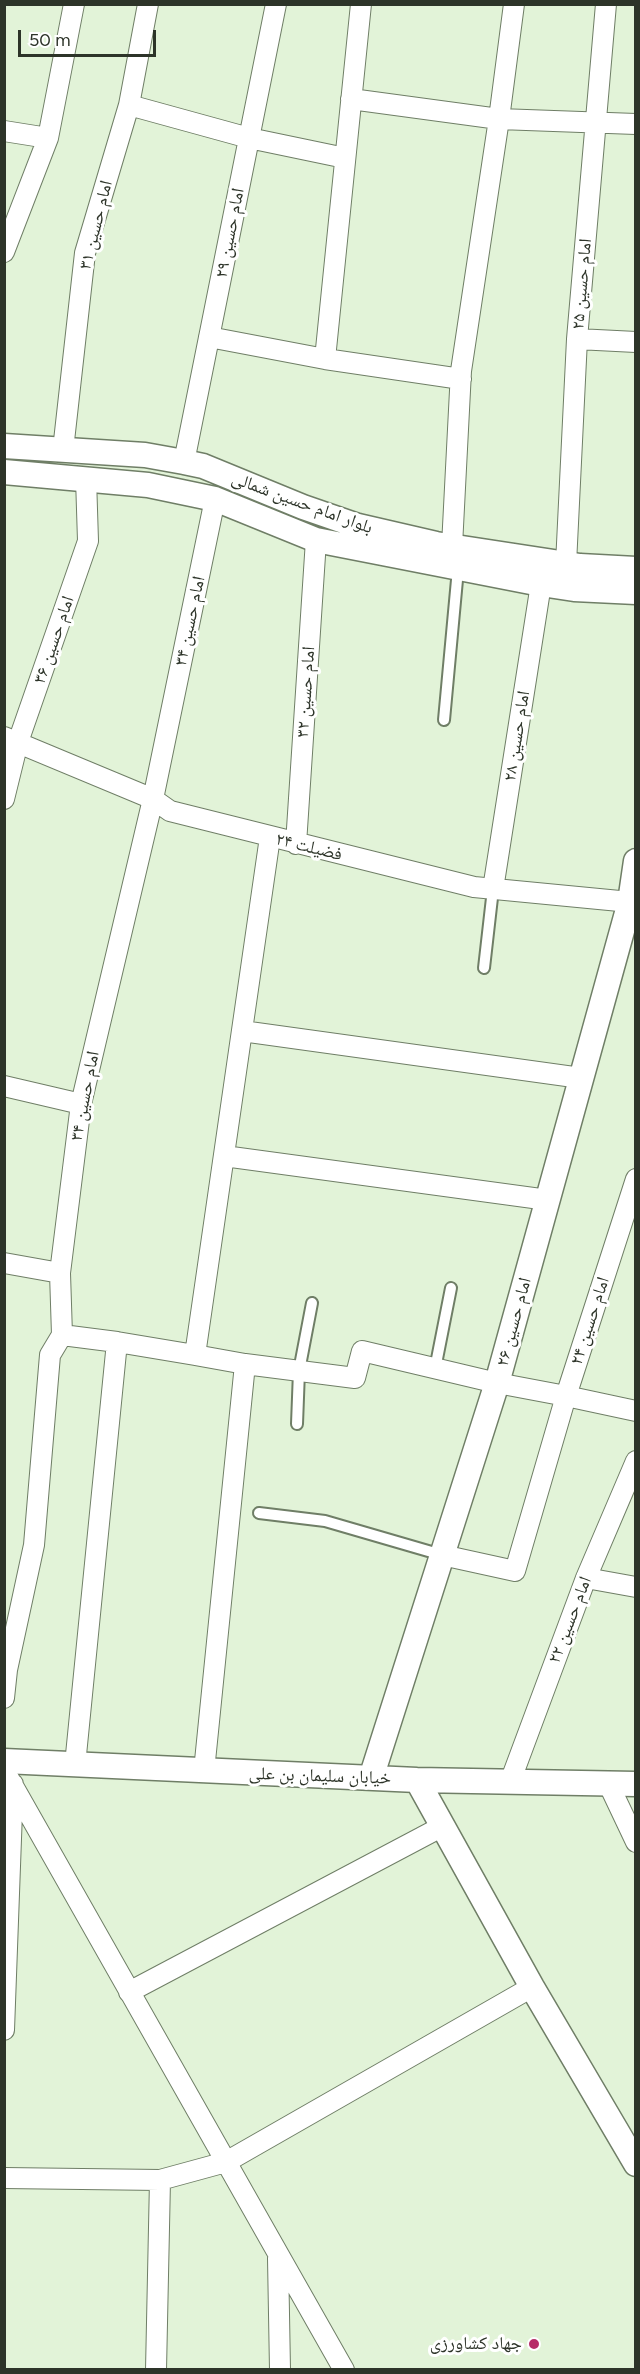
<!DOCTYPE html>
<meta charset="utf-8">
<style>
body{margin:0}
#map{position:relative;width:640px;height:2374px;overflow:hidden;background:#e2f3d8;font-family:Figtree,sans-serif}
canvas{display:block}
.frame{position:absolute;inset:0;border:6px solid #2d3429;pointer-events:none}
.scale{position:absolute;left:18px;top:30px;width:138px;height:27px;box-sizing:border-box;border:3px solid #2d3429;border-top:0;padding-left:8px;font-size:18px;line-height:21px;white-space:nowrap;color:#2d3429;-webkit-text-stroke:4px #fff;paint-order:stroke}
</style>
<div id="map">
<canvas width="640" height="2374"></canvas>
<div class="frame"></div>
<div class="scale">50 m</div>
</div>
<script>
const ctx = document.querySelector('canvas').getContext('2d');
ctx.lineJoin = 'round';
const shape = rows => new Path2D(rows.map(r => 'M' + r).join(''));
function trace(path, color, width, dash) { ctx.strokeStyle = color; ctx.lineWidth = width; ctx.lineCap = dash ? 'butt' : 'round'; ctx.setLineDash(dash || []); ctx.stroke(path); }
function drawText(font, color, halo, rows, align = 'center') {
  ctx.font = font + ' Figtree,"Noto Naskh Arabic",sans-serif'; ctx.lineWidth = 6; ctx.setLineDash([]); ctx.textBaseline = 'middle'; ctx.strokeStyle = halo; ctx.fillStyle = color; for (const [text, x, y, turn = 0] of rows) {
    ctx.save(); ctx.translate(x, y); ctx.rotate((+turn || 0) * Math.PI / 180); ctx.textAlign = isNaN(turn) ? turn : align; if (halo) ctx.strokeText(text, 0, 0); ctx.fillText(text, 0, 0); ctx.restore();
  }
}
const service = shape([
 [444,720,458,569],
 [484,968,493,889],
 [435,1369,451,1288],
 [297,1424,299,1371,312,1303],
 [259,1513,325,1521,442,1555]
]);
const minor = shape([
 [351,99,499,119,636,124],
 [129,105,249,138,345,158],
 [4,131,48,138],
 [4,252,48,138,74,4],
 [209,337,325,359,461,379],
 [577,339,636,342],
 [325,359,361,4],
 [63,450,85,253,129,105,148,4],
 [184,462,276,4],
 [452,546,461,371,499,119,514,4],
 [566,564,577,339,606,4],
 [4,737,153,799,170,811,474,887,630,902],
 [4,799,18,742,88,541,86,478],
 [296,844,316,540],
 [493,889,541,584],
 [242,1031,581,1078],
 [4,1086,81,1104],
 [224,1156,548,1200],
 [4,1263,60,1273],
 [62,1335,117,1342],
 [245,1364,355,1378,362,1351,497,1383,566,1396,636,1179],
 [442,1555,515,1571,566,1396,636,1411],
 [586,1578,636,1587],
 [4,1698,7,1670,34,1545,50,1355,62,1335,60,1273,81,1104,153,799,215,499],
 [75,1765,117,1342,195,1355],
 [4,1770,344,2370],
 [204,1771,245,1364,195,1355,270,837],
 [510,1782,586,1578,636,1461],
 [608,1783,636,1842],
 [129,1992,443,1826],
 [4,2030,13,1784],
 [4,2178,160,2180],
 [278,2258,280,2370],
 [156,2370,160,2180,226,2162,532,1987]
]);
const tertiary = shape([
 [4,446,145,455,184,462,203,466,303,507,358,526,436,544,580,566,636,569],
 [4,472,148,485,215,499,316,540,541,584,574,589,636,592],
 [4,1761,417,1780,636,1784],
 [371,1778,497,1383,630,902,636,861],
 [417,1780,532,1987,636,2164]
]);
trace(service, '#6f7e66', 14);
trace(minor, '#6f7e66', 22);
trace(tertiary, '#6f7e66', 27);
trace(service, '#fff', 10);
trace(minor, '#fff', 20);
trace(tertiary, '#fff', 24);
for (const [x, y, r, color] of [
 [534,2344,6,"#b62c68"]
]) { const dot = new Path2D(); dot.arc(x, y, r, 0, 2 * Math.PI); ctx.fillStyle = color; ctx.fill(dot); trace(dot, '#fff', 2); }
drawText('18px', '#2d3429', '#fff', [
 ["امام حسین ۳۱",96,225,-76],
 ["امام حسین ۲۹",230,233,-79],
 ["امام حسین ۲۵",582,284,-85],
 ["بلوار امام حسین شمالی",302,503,20],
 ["امام حسین ۳۴",190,621,-78],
 ["امام حسین ۳۶",54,640,-71],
 ["امام حسین ۳۲",306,692,-86],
 ["امام حسین ۲۸",517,736,-81],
 ["فضیلت ۲۴",309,847,14],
 ["امام حسین ۳۴",85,1096,-79],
 ["امام حسین ۲۴",590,1321,-72],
 ["امام حسین ۲۶",514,1322,-75],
 ["امام حسین ۲۲",570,1620,-69],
 ["خیابان سلیمان بن علی",320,1776,2]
]);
drawText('18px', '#2d3429', '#fff', [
 ["جهاد کشاورزی",522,2344]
], 'right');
</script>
